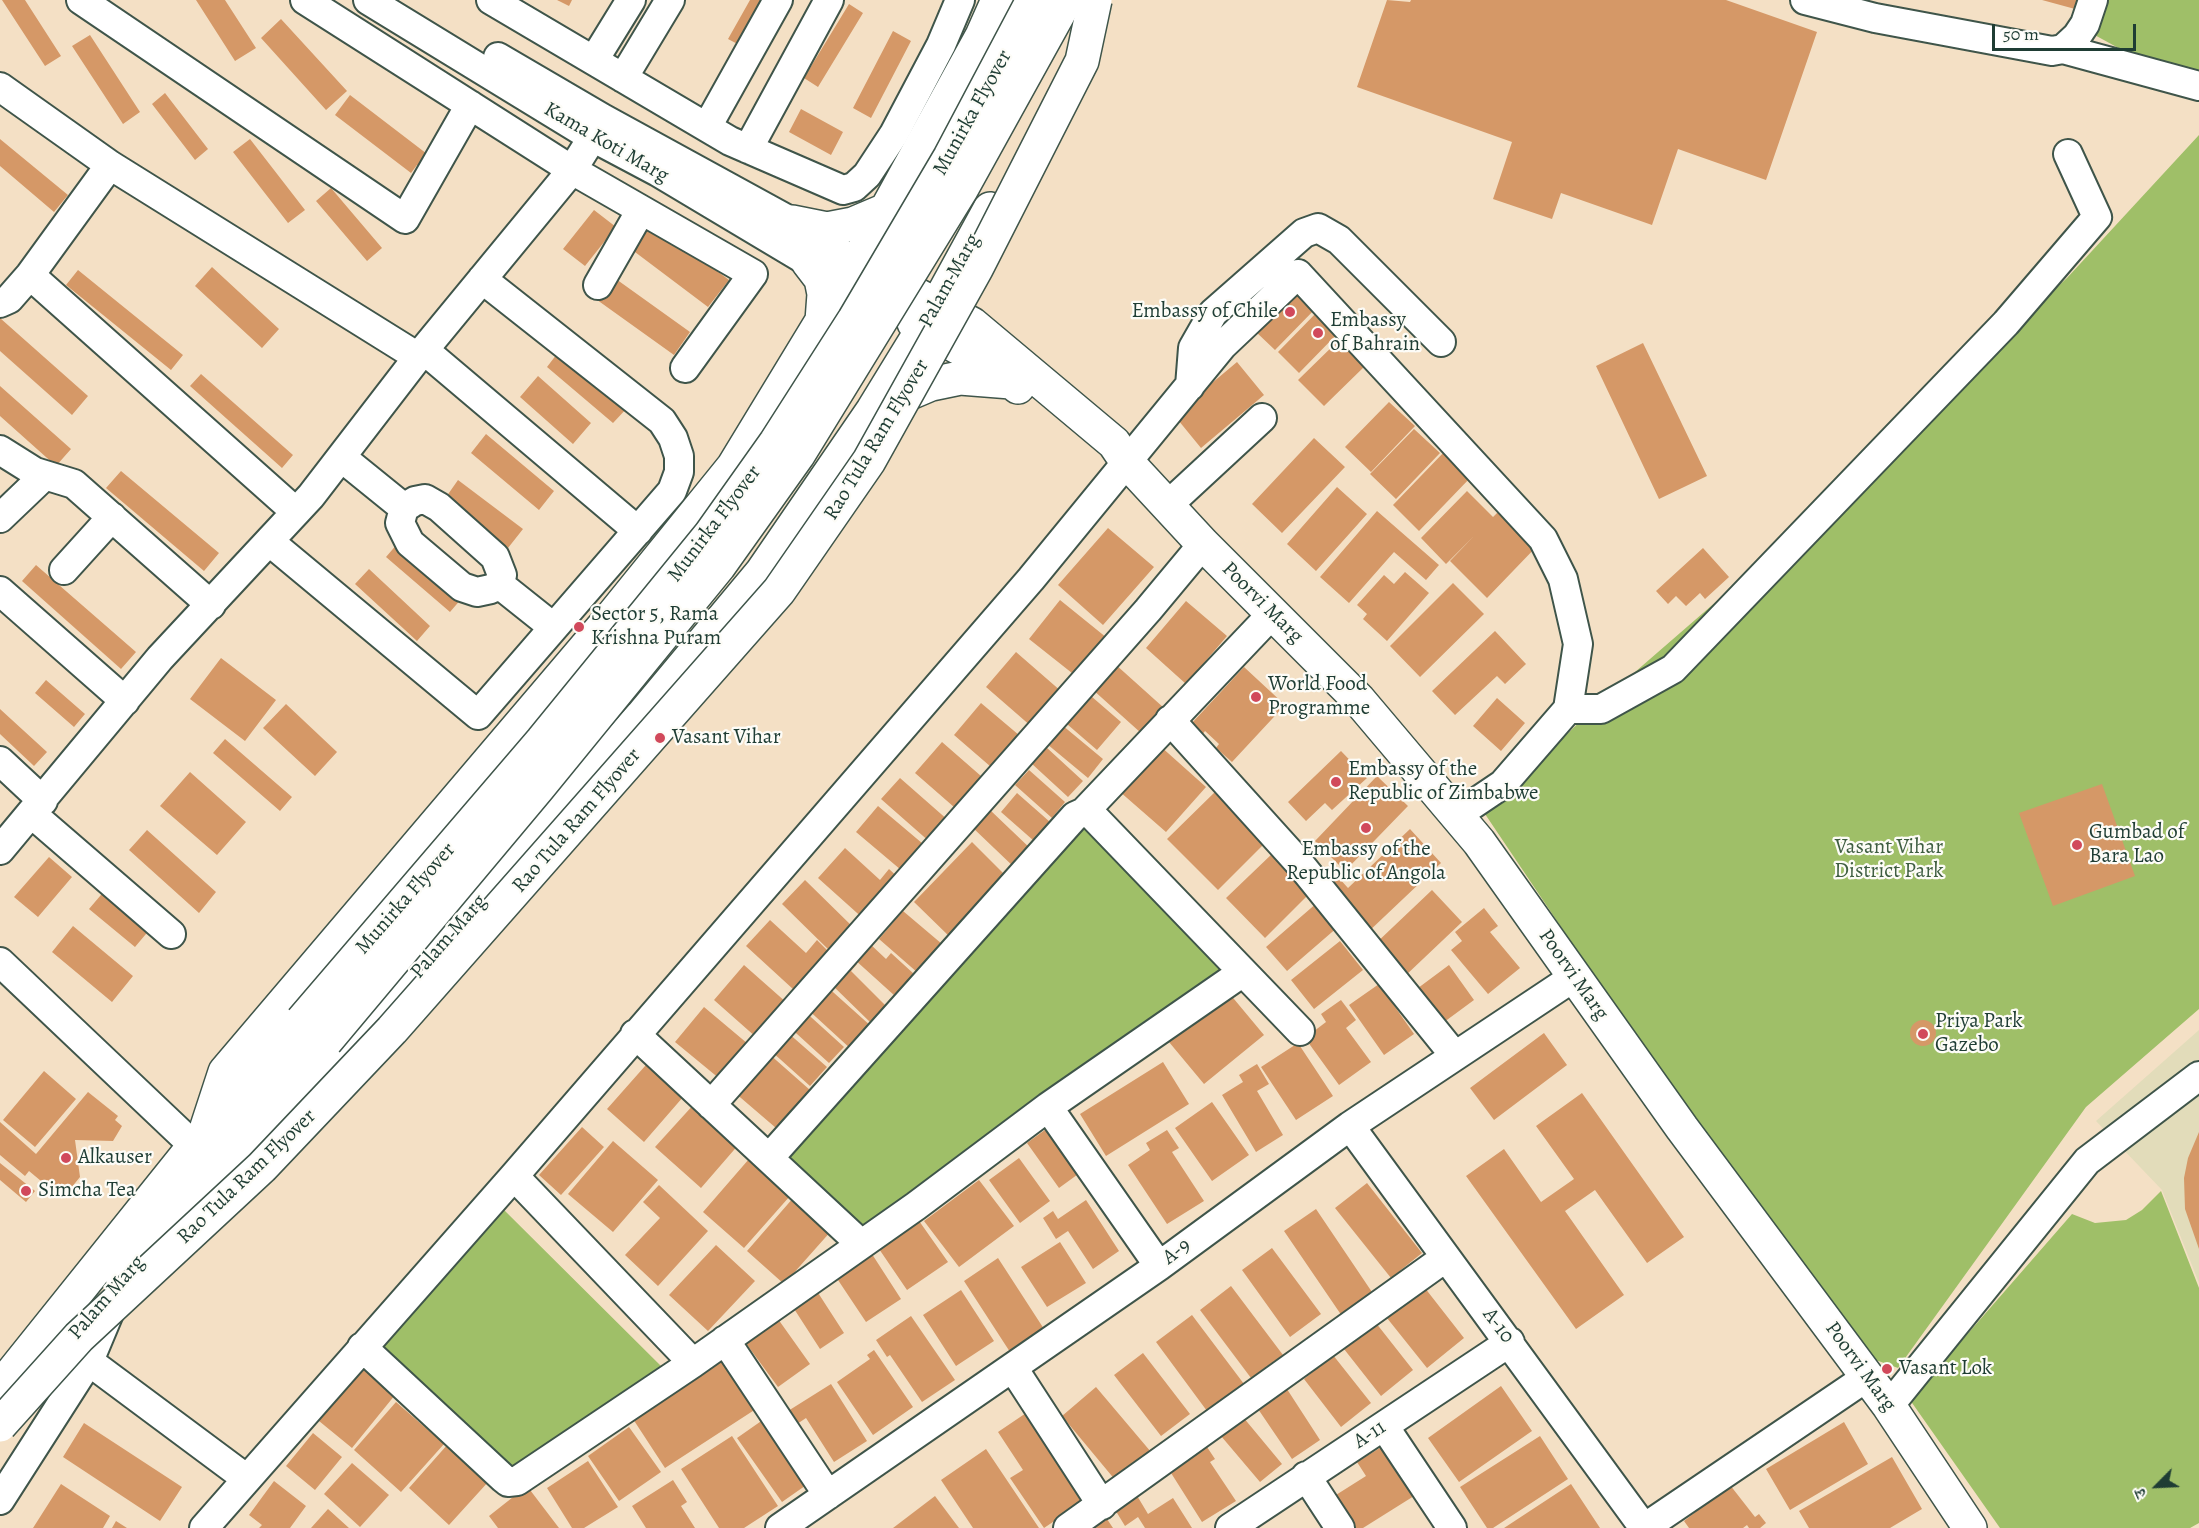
<!DOCTYPE html>
<meta charset="utf-8">
<style>
body{margin:0}
#map{position:relative;width:2199px;height:1528px;overflow:hidden;background:#f4e0c5;font-family:Alegreya,"Noto Serif Devanagari",serif}
canvas{display:block}
.north{position:absolute;left:2127px;top:1456px;width:60px;height:60px;-webkit-text-stroke:4px #fdfcf7;paint-order:stroke;rotate:246deg;font-size:16px;font-weight:700;line-height:24px;text-align:center;color:#1f3d34}
.north::after{content:'';display:block;margin:auto;width:21px;height:27px;background:#1f3d34;clip-path:polygon(50% 0,100% 100%,50% 72%,0 100%)}
.scale{position:absolute;left:1992px;top:24px;width:144px;height:27px;box-sizing:border-box;border:3px solid #1f3d34;border-top:0;padding-left:8px;font-size:18px;line-height:21px;white-space:nowrap;color:#1f3d34;-webkit-text-stroke:4px #fdfcf7;paint-order:stroke}
</style>
<div id="map">
<canvas width="2199" height="1528"></canvas>
<div class="north">उ</div>
<div class="scale">50 m</div>
</div>
<script>
const ctx = document.querySelector('canvas').getContext('2d');
ctx.lineJoin = 'round';
function fill(path, color) { ctx.fillStyle = color; ctx.fill(path, 'evenodd'); }
const shape = rows => new Path2D(rows.map(r => 'M' + r).join(''));
function trace(path, color, width, dash) { ctx.strokeStyle = color; ctx.lineWidth = width; ctx.lineCap = dash ? 'butt' : 'round'; ctx.setLineDash(dash || []); ctx.stroke(path); }
function drawText(font, color, halo, rows, align = 'center') {
  ctx.font = font + ' Alegreya,serif'; ctx.lineWidth = 4.5; ctx.setLineDash([]); ctx.textBaseline = 'middle'; ctx.strokeStyle = halo; ctx.fillStyle = color; for (const [text, x, y, turn = 0] of rows) {
    ctx.save(); ctx.translate(x, y); ctx.rotate((+turn || 0) * Math.PI / 180); ctx.textAlign = isNaN(turn) ? turn : align; if (halo) ctx.strokeText(text, 0, 0); ctx.fillText(text, 0, 0); ctx.restore();
  }
}
fill(shape([
 [2199,1030,2199,1283,2162,1190,2096,1121]
]), '#e2dcba');
fill(shape([
 [2100,0,2199,0,2199,92,2091,33],
 [2199,135,2199,1009,2086,1107,1898,1368,1870,1358,1707,1144,1485,814,1597,705,1748,574,2067,278],
 [1082,817,1231,971,861,1229,782,1161],
 [2161,1191,2199,1288,2199,1523,2190,1528,2000,1528,1910,1400,2072,1214,2095,1223,2126,1220,2142,1210],
 [501,1207,663,1368,510,1474,380,1347]
]), '#9fbf68');
fill(shape([
 [2,0,25,0,61,56,45,66],
 [196,0,225,0,256,48,235,61],
 [557,0,572,0,569,6],
 [750,0,773,0,747,49,728,39],
 [1387,0,1410,2,1411,0,1726,0,1817,32,1766,180,1678,149,1652,225,1561,193,1552,219,1493,199,1512,142,1357,87],
 [2042,0,2089,0,2086,12],
 [849,4,863,13,818,87,804,78],
 [281,19,347,91,326,110,261,38],
 [893,31,911,41,871,118,853,108],
 [90,35,140,112,123,124,72,46],
 [165,93,208,149,195,160,152,104],
 [350,95,431,157,422,169,417,165,411,173,335,115],
 [801,109,843,132,831,155,789,132],
 [0,139,68,195,54,212,0,166],
 [250,139,305,210,288,223,233,152],
 [331,188,382,248,367,261,316,201],
 [594,210,616,227,585,266,563,249],
 [648,219,729,280,708,307,627,246],
 [212,267,279,329,262,348,195,286],
 [78,270,183,355,171,370,66,285],
 [609,274,690,332,674,355,593,297],
 [1300,284,1320,304,1275,350,1255,331],
 [1320,309,1341,330,1299,373,1278,352],
 [0,318,88,396,72,415,0,351],
 [1340,339,1366,365,1324,406,1298,380],
 [1643,343,1707,476,1659,499,1596,366],
 [560,350,628,407,613,423,547,367],
 [1237,362,1264,395,1201,448,1174,415],
 [201,374,293,455,282,468,190,386],
 [538,376,591,423,573,444,520,397],
 [0,386,71,449,56,466,0,416],
 [1389,402,1415,426,1371,472,1345,447],
 [1414,429,1440,453,1396,499,1370,474],
 [486,434,554,491,539,510,471,453],
 [1314,438,1345,467,1282,533,1252,504],
 [1445,451,1471,477,1419,531,1393,505],
 [121,471,219,553,204,571,106,488],
 [458,480,523,529,508,548,444,500],
 [1337,487,1367,514,1316,571,1287,544],
 [1467,491,1493,517,1502,508,1539,544,1487,598,1450,561,1474,536,1446,564,1421,538],
 [1377,511,1439,565,1426,580,1394,552,1349,603,1320,577],
 [1108,528,1154,567,1103,625,1058,585],
 [398,543,462,598,450,612,386,557],
 [1703,548,1729,577,1705,599,1700,593,1686,606,1676,596,1668,604,1656,591],
 [36,565,136,652,121,669,22,581],
 [369,569,430,626,417,641,355,584],
 [1405,572,1429,593,1387,641,1363,619,1367,614,1357,605,1384,575,1394,584],
 [1453,583,1484,614,1420,677,1390,646],
 [1060,600,1107,638,1077,677,1029,639],
 [1186,601,1227,636,1186,684,1146,648],
 [1495,631,1526,664,1505,684,1497,676,1455,715,1432,691],
 [1016,652,1062,692,1032,727,986,687],
 [221,658,276,700,245,741,190,699],
 [1115,664,1164,708,1141,733,1092,689],
 [1244,667,1285,705,1232,762,1216,748,1219,744,1205,731,1202,735,1191,724],
 [46,680,85,714,74,727,35,693],
 [1084,690,1121,722,1097,750,1060,718],
 [1497,698,1525,723,1501,751,1473,726],
 [981,703,1026,741,998,773,954,735],
 [286,704,337,752,315,776,263,728],
 [0,709,47,752,34,766,0,734],
 [1062,725,1103,759,1088,778,1047,744],
 [225,739,292,797,280,811,213,753],
 [942,742,989,783,962,814,915,773],
 [1159,745,1206,787,1166,832,1119,791],
 [1046,747,1083,781,1068,797,1031,763],
 [1341,751,1367,778,1332,810,1325,803,1306,821,1288,802],
 [1029,770,1065,802,1052,818,1015,785],
 [190,772,246,822,217,855,160,806],
 [1377,776,1408,806,1345,871,1315,841],
 [900,778,949,821,931,843,881,799],
 [2102,784,2135,876,2053,906,2019,813],
 [1218,789,1268,840,1218,890,1167,839],
 [1017,793,1050,822,1034,841,1001,812],
 [878,806,929,849,907,875,856,832],
 [989,809,1033,851,1016,869,972,827],
 [1410,829,1441,863,1366,934,1325,889,1338,877,1348,888],
 [147,830,216,892,199,913,129,850],
 [972,842,1011,881,953,940,914,902],
 [845,848,880,880,889,869,902,881,866,921,818,878],
 [1274,852,1312,891,1265,938,1226,898],
 [49,857,72,877,38,917,14,897],
 [805,880,855,929,832,953,782,904],
 [106,889,151,928,135,947,89,909],
 [1432,890,1462,922,1404,977,1373,946],
 [1318,902,1339,926,1287,971,1266,947],
 [1484,908,1498,926,1490,932,1520,968,1488,994,1451,950,1462,941,1455,932],
 [903,911,942,944,918,973,879,939],
 [770,920,806,953,817,940,829,952,794,990,746,946],
 [73,926,133,976,112,1002,52,952],
 [1340,941,1363,970,1314,1009,1291,980],
 [869,943,886,959,891,953,914,974,895,996,854,959],
 [853,960,857,964,851,971,888,1008,872,1024,830,983],
 [744,965,787,1003,757,1038,714,1000],
 [1449,965,1474,1000,1436,1028,1410,994],
 [824,984,872,1027,852,1050,804,1006],
 [1379,984,1414,1034,1384,1055,1349,1005],
 [1229,993,1264,1035,1204,1084,1169,1042],
 [1341,1000,1356,1020,1346,1028,1371,1062,1339,1085,1305,1038,1326,1022,1321,1014],
 [704,1007,754,1049,726,1084,675,1042],
 [801,1008,844,1047,829,1063,786,1024],
 '1910 1033a13 13 0 1 1 26 0a13 13 0 1 1-26 0Z',
 [787,1032,827,1067,810,1086,771,1051],
 [1544,1033,1567,1065,1494,1120,1470,1088],
 [1298,1043,1333,1096,1296,1120,1261,1067],
 [768,1053,810,1090,776,1128,734,1092],
 [653,1057,690,1089,644,1142,607,1109],
 [1163,1062,1189,1104,1106,1156,1080,1114],
 [1257,1064,1269,1084,1257,1091,1283,1135,1256,1152,1222,1095,1243,1082,1239,1075],
 [44,1071,76,1099,35,1147,3,1120],
 [88,1092,118,1116,115,1120,122,1126,113,1141,75,1140,80,1177,71,1188,67,1185,59,1196,29,1171,25,1176,0,1155,0,1122,36,1154],
 [1582,1093,1684,1237,1647,1263,1595,1190,1565,1211,1624,1295,1576,1329,1466,1176,1504,1149,1541,1202,1574,1179,1536,1126],
 [1212,1102,1249,1155,1212,1181,1175,1128],
 [695,1103,740,1143,701,1188,655,1147],
 [582,1127,604,1147,561,1195,539,1175],
 [1049,1127,1081,1172,1059,1188,1027,1143],
 [1167,1130,1179,1148,1172,1152,1204,1201,1167,1224,1128,1165,1150,1150,1146,1143],
 [2199,1132,2199,1249,2185,1209,2184,1178,2188,1158],
 [613,1141,658,1180,613,1232,568,1194],
 [1019,1158,1050,1201,1020,1223,989,1180],
 [749,1159,790,1196,744,1248,703,1212],
 [0,1163,35,1191,26,1202,0,1180],
 [979,1180,1014,1226,959,1267,924,1221],
 [1367,1183,1422,1253,1391,1278,1335,1208],
 [659,1185,708,1231,658,1286,625,1255,660,1218,643,1202],
 [794,1197,832,1230,784,1284,747,1251],
 [1086,1200,1119,1251,1093,1269,1068,1231,1056,1239,1043,1218,1053,1211,1058,1219],
 [1316,1209,1376,1298,1344,1319,1284,1231],
 [917,1218,948,1262,907,1290,877,1246],
 [1060,1242,1086,1283,1047,1307,1021,1267],
 [716,1245,755,1281,708,1331,669,1295],
 [1272,1248,1321,1314,1290,1337,1242,1270],
 [870,1251,901,1299,866,1322,834,1274],
 [998,1258,1044,1329,1010,1352,964,1281],
 [1421,1283,1464,1338,1427,1368,1383,1313],
 [813,1285,844,1333,820,1349,789,1301],
 [1231,1286,1283,1355,1251,1378,1200,1310],
 [961,1290,994,1341,956,1366,923,1315],
 [1192,1315,1244,1384,1207,1411,1156,1342],
 [911,1316,955,1380,922,1402,890,1355,887,1357,876,1340],
 [778,1319,810,1364,778,1387,745,1342],
 [1376,1323,1413,1370,1381,1396,1344,1349],
 [874,1350,913,1407,873,1435,837,1382,870,1359,867,1355],
 [1143,1353,1190,1414,1161,1436,1114,1375],
 [1333,1355,1371,1403,1341,1427,1304,1379],
 [727,1357,759,1407,665,1468,633,1419],
 [362,1368,395,1395,352,1448,319,1421],
 [831,1384,867,1441,834,1462,806,1418,797,1424,788,1411],
 [1285,1386,1320,1440,1292,1459,1256,1406],
 [1501,1386,1532,1431,1459,1482,1428,1438],
 [1096,1387,1151,1452,1116,1481,1062,1416],
 [396,1402,444,1444,401,1492,354,1450],
 [1032,1409,1090,1497,1044,1528,1010,1478,1023,1470,998,1432],
 [767,1417,812,1481,782,1502,737,1438],
 [1243,1417,1282,1464,1260,1482,1221,1436],
 [1844,1422,1868,1464,1790,1510,1766,1469],
 [84,1423,182,1487,160,1521,63,1457],
 [629,1427,661,1472,619,1501,588,1456],
 [313,1433,342,1457,315,1490,286,1466],
 [732,1436,778,1506,744,1528,719,1528,681,1469],
 [1540,1436,1568,1479,1493,1528,1487,1528,1460,1487],
 [1203,1441,1215,1459,1210,1462,1236,1501,1202,1522,1166,1465],
 [448,1444,489,1481,449,1525,409,1488],
 [1383,1446,1414,1496,1363,1528,1345,1528,1328,1500,1366,1476,1357,1462],
 [986,1449,1039,1528,973,1528,941,1480],
 [1892,1457,1922,1509,1890,1528,1809,1528,1799,1511],
 [588,1461,618,1507,584,1528,572,1528,547,1488],
 [352,1463,389,1495,360,1527,324,1494],
 [673,1480,687,1502,681,1506,695,1528,646,1528,632,1506],
 [274,1481,306,1506,290,1528,259,1528,262,1525,249,1515],
 [61,1484,110,1516,103,1528,33,1528],
 [1571,1484,1600,1528,1504,1528],
 [1730,1485,1755,1517,1759,1514,1766,1523,1760,1528,1749,1528,1747,1525,1743,1528,1689,1528,1684,1521],
 [527,1486,559,1528,498,1528,489,1516],
 [1136,1494,1148,1514,1173,1498,1192,1528,1145,1528,1138,1517,1125,1526,1114,1508],
 [935,1496,959,1528,893,1528],
 [328,1509,349,1528,311,1528],
 [1107,1519,1113,1528,1093,1528],
 [116,1521,127,1528,112,1528]
]), '#d59867');
const minor = shape([
 [81,0,405,219,470,105],
 [305,0,572,170,753,274,685,368],
 [368,0,592,137,658,172,827,273],
 [491,0,730,141,843,190,854,187,867,175,894,134,941,45,960,0],
 [1805,0,1875,18,2052,51,2063,49,2077,36,2085,24,2093,0],
 [2063,49,2199,86],
 [498,57,604,119,792,222,857,263],
 [594,60,631,0],
 [623,78,670,0],
 [0,87,110,165,418,357,572,170,604,119],
 [707,127,778,0],
 [748,149,829,0],
 [30,275,296,512],
 [598,285,641,210],
 [0,303,9,299,30,275,110,165],
 [424,350,638,531],
 [1190,386,1193,348,1213,313,1304,233,1318,228,1339,240,1441,342],
 [0,450,35,472,74,484,211,605],
 [341,457,404,508,415,501,425,499,439,507,495,557,502,575,499,584,491,589,477,592,462,587,410,543,400,523,404,508],
 [1168,505,1262,418],
 [0,518,44,476],
 [270,542,478,715,672,491,679,472,679,456,673,438,662,421,482,279],
 [64,570,112,517],
 [499,584,553,627],
 [0,591,125,701],
 [1568,709,1601,709,1673,669,2006,323,2097,217,2068,154],
 [1170,720,1300,864,1455,1056],
 [0,761,43,801],
 [1084,812,1273,613],
 [32,814,171,934],
 [0,850,160,658,311,496,418,357],
 [0,962,194,1146],
 [635,1034,861,1244],
 [711,1105,1148,610,1203,544],
 [1048,1107,1159,1266],
 [1350,1126,1644,1528],
 [769,1158,1075,816,1084,812,1091,814,1300,1031],
 [514,1176,693,1363],
 [725,1340,828,1495],
 [362,1347,503,1478,508,1482,517,1481,693,1363,916,1206,1048,1107,1243,972],
 [75,1351,247,1479],
 [1013,1368,1102,1505],
 [1889,1406,2087,1161,2199,1076],
 [1384,1426,1452,1528],
 [1306,1476,1340,1528],
 [0,1500,89,1361,112,1306],
 [204,1528,514,1176,1031,579,1222,346,1298,274,1543,539,1563,579,1578,644,1568,709,1503,784,1457,815],
 [780,1528,1159,1266,1350,1126,1574,977],
 [1068,1528,1445,1258],
 [1230,1528,1510,1342],
 [1644,1528,1867,1377]
]);
const major = shape([
 [792,222,827,229,853,224,886,210],
 [808,262,821,279,824,294,822,321],
 [857,263,972,324,1114,443,1127,462,1203,544,1359,700,1479,842,1682,1128,1889,1406,1970,1528],
 [914,323,990,365,1018,387],
 [891,401,931,384,960,378,1011,382],
 [250,1131,285,1123,642,716,762,572,873,410,938,304,990,209],
 [205,1133,225,1072,610,619,733,467,857,263,982,36,998,0],
 [123,1281,326,1041],
 [0,1388,194,1146,302,1021]
]);
trace(minor, '#3f554a', 32);
trace(major, '#3f554a', 36);
trace(minor, '#fff', 28);
trace(major, '#fff', 33);
const majorBridge = shape([
 [302,1021,542,741,710,535,776,442,854,320,950,157,1033,0],
 [326,1041,538,788,719,566,798,455,962,188,1066,0]
]);
const highwayBridge = shape([
 [0,1425,79,1337,262,1167,392,1030,779,591,869,461,976,269,1082,61,1095,0]
]);
trace(majorBridge, '#3f554a', 36, []);
trace(highwayBridge, '#3f554a', 36, []);
trace(majorBridge, '#fff', 33);
trace(highwayBridge, '#fff', 33);
for (const [x, y, r, color] of [
 [1290,312,6,"#d1495b"],
 [1318,333,6,"#d1495b"],
 [579,627,6,"#d1495b"],
 [1256,697,6,"#d1495b"],
 [660,738,6,"#d1495b"],
 [1336,782,6,"#d1495b"],
 [1366,828,6,"#d1495b"],
 [2077,845,6,"#d1495b"],
 [1923,1034,6,"#d1495b"],
 [66,1158,6,"#d1495b"],
 [26,1191,6,"#d1495b"],
 [1887,1369,6,"#d1495b"]
]) { const dot = new Path2D(); dot.arc(x, y, r, 0, 2 * Math.PI); ctx.fillStyle = color; ctx.fill(dot); trace(dot, '#fdfcf7', 2); }
drawText('21px', '#1f3d34', '#fdfcf7', [
 ["Munirka Flyover",973,113,-61],
 ["Kama Koti Marg",606,143,30],
 ["Palam Marg",950,281,-61],
 ["Rao Tula Ram Flyover",877,440,-59],
 ["Munirka Flyover",715,524,-53],
 ["Poorvi Marg",1262,603,45],
 ["Rao Tula Ram Flyover",577,821,-49],
 ["Munirka Flyover",406,899,-49],
 ["Palam Marg",449,937,-49],
 ["Poorvi Marg",1573,975,55],
 ["Rao Tula Ram Flyover",247,1177,-44],
 ["A-9",1177,1252,-36],
 ["Palam Marg",107,1298,-49],
 ["A-10",1498,1326,53],
 ["Poorvi Marg",1860,1367,54],
 ["A-11",1370,1435,-33]
]);
drawText('21px', '#1f3d34', '#fdfcf7', [
 ["Embassy of Chile",1278,312,"right"],
 ["Embassy",1330,321],
 ["of Bahrain",1330,345],
 ["Sector 5, Rama",591,615],
 ["Krishna Puram",591,639],
 ["World Food",1268,685],
 ["Programme",1268,709],
 ["Vasant Vihar",672,738],
 ["Embassy of the",1348,770],
 ["Republic of Zimbabwe",1348,794],
 ["Gumbad of",2089,833],
 ["Bara Lao",2089,857],
 ["Embassy of the",1366,850,"center"],
 ["Republic of Angola",1366,874,"center"],
 ["Priya Park",1935,1022],
 ["Gazebo",1935,1046],
 ["Alkauser",78,1158],
 ["Simcha Tea",38,1191],
 ["Vasant Lok",1899,1369]
], 'left');
drawText('21px', '#3f5e41', '#fdfcf7', [
 ["Vasant Vihar",1889,848],
 ["District Park",1889,872]
]);
</script>
